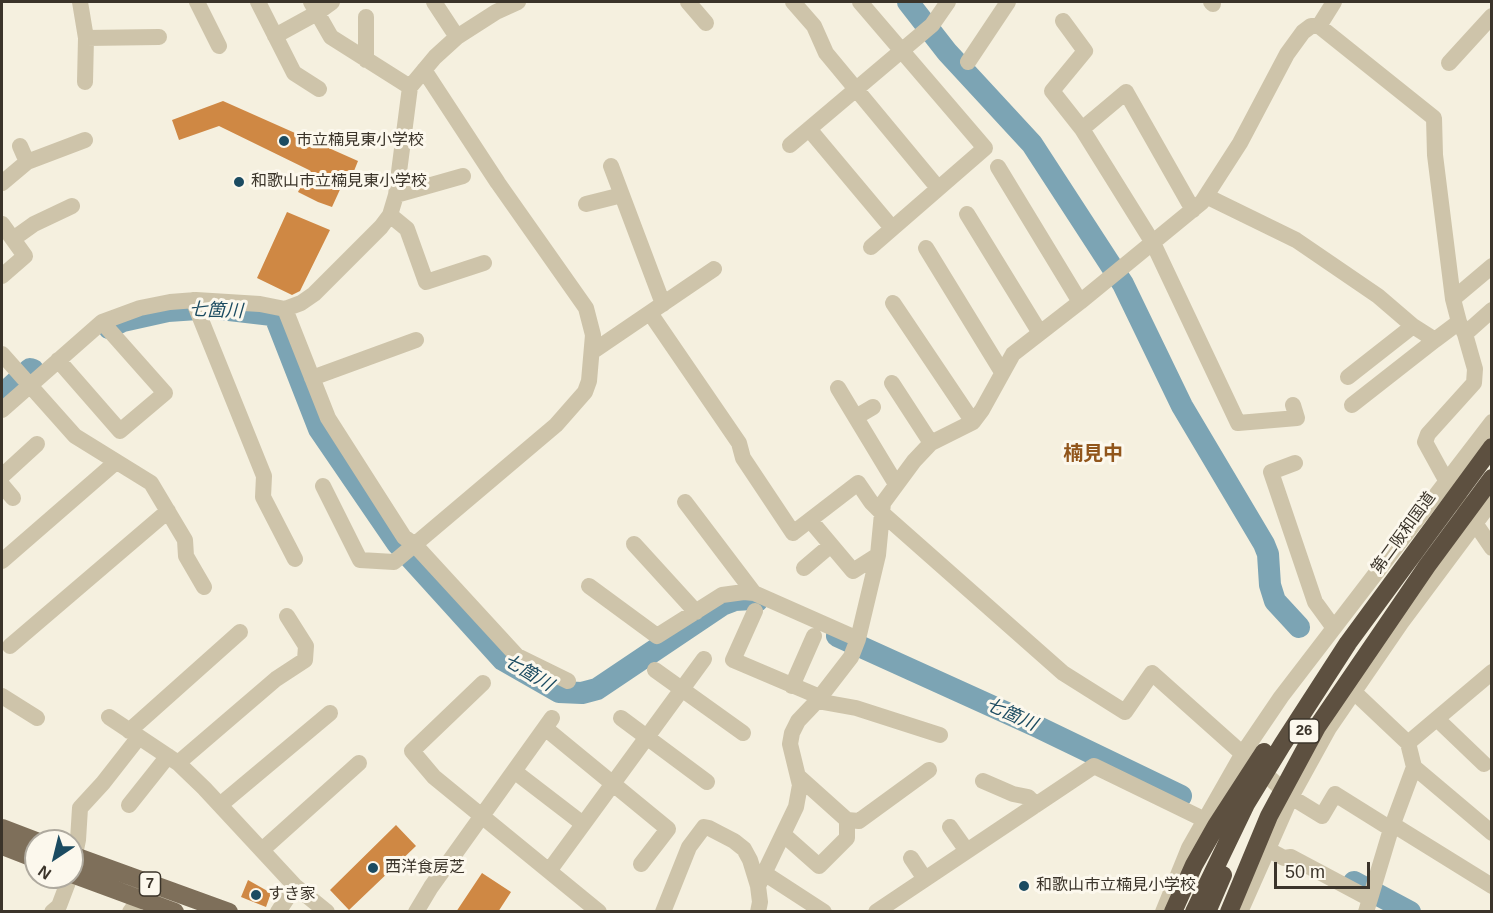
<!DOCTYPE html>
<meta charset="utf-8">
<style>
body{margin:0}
#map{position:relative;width:1493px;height:913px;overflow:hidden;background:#f5f0df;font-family:Helvetica,sans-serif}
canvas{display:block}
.frame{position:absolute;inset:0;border:3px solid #3b342a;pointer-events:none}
.north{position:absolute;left:24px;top:829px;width:60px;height:60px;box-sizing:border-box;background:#fcf8ed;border:2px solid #afaa9f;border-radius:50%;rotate:215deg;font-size:16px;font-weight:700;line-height:24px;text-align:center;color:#3b342a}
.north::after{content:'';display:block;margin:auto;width:21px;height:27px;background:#1b4b61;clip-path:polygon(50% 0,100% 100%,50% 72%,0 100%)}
.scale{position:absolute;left:1274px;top:862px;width:96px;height:27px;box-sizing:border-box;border:3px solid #3b342a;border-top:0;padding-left:8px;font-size:18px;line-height:21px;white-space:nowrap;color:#3b342a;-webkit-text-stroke:4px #fcf8ed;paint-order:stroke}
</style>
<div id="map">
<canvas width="1493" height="913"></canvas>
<div class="frame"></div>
<div class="north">N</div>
<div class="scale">50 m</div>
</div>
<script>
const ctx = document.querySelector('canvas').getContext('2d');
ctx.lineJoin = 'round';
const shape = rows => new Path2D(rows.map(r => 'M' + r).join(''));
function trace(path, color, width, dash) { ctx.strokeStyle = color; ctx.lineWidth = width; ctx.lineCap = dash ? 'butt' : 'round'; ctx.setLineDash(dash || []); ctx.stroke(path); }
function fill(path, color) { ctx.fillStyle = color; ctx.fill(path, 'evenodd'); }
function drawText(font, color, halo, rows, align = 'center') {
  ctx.font = font + ' Helvetica,"Noto Sans JP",sans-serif'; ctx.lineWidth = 6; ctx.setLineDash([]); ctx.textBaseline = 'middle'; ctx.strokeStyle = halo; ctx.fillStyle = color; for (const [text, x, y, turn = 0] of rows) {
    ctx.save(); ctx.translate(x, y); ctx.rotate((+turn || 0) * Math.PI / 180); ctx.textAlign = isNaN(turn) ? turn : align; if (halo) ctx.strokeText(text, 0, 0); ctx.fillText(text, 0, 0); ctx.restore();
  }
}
trace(shape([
 [908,2,947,52,1032,144,1123,284,1182,406,1264,544,1268,554,1270,585,1275,601,1299,627],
 [109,328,123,321,168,311,212,308,272,315,276,319,319,429,397,543,503,660,559,692,582,693,597,689,722,605,735,600,751,599,757,601],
 [2,395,30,369,33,370],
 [837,636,1040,728,1181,796],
 [1354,882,1410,912]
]), '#7ca4b4', 22);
fill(shape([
 [223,101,358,161,354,171,358,173,351,188,343,183,332,207,318,202,298,192,309,170,219,126,179,140,172,120],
 [287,212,330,230,300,291,292,295,257,278],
 [396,825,416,846,349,910,330,890],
 [482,873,511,892,498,912,456,912],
 [248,880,271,893,266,907,241,897]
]), '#cf8844');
trace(shape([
 [80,2,86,38,85,82],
 [197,2,219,46],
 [258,2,294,73,319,89],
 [311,2,331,37,410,87],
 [434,2,457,37],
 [688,2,706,23],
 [793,2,814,26,826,53,938,188],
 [860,2,985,148,871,247],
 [1211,2,1213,4],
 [1063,21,1085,51,1052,91,1082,129,1153,243,1238,423,1297,418,1293,405],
 [1319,26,1334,2],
 [275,36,317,13,332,2],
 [86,38,159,37],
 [366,60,366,17],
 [968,62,1008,2],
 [1449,63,1492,16],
 [809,129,892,228],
 [1082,129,1126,92,1193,210],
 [790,145,932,25,948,2],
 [20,146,27,162],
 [611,166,663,304],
 [998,167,1080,302],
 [2,183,27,162,85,140],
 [396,195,463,176],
 [1206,196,1296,240,1378,296,1413,326,1435,340,1459,322],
 [586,204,622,195],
 [967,214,1040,333],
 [390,215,407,229,426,282,484,263],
 [2,224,25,256,2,276],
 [13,239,34,224,72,206],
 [926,248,1002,372],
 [1453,299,1492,266],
 [193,300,264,476,263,497,295,559],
 [893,303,973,422],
 [285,309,328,418,404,537,415,545,517,656,568,681],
 [650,313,739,443,743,458,793,533,858,483,871,502,882,513,1063,673,1125,712,1152,673,1291,797,1322,816,1335,794,1391,829],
 [1465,334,1492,310],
 [592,352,714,269],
 [2,354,75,436,151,483,185,540,186,556,204,587],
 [58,360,120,431,165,393,102,322],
 [1348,377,1413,326],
 [312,378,416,340],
 [892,383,931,443],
 [838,388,896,484],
 [1352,405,1435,340],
 [2,410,102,322,140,308,170,302,196,300,260,304,285,309,301,303,314,294,381,227,390,215,396,195,410,87,435,57,457,37,496,12,518,2],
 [856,417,873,407],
 [1295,463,1271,472,1315,602,1334,628],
 [2,476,37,444],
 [2,485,13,498],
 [323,486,360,560,394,562,556,425,585,392,589,381,593,335,586,308,498,183,424,70],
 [685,502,754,593],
 [810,520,853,571,878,555],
 [634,544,696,612],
 [2,561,116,462],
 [804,568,831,545],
 [589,586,657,636,722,595,744,592,754,593,858,639],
 [755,611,733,660,820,697],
 [10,646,168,511],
 [655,670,743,733],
 [483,683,412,751,434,777,599,912],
 [792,686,814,636],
 [1353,691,1408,743],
 [2,696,37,718],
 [817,701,856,708,940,735],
 [109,717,178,763,204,788,295,886,327,912],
 [621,718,707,782],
 [1437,719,1484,764],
 [545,728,668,829,641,864],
 [129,731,240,632],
 [178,763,276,679,305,660,306,646,287,616],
 [1414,767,1492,833],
 [514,771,583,824],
 [799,777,847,820,859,821,929,770],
 [983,781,1013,794,1028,797,1036,805],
 [129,805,168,756],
 [220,805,330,713],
 [1392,824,1492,886],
 [950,827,967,851],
 [784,835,819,866,847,838,847,820],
 [1267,849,1284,858,1291,857,1370,899],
 [262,850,359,763],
 [911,858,925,879],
 [72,869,78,840,80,808,103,783,139,737],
 [549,871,704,659],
 [764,873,824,912],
 [52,912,59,906,70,877],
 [130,912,147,889],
 [278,912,295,886],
 [416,912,431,887,552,718],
 [663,912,689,847,704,827,709,828,734,841,744,849,750,860,758,886],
 [758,912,760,902,758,886,796,807,800,785,790,744,792,733,798,721,817,701,851,657,858,639,878,555,883,503,914,461,931,443,973,422,982,410,1013,354,1080,302,1202,202,1240,143,1287,54,1303,32,1311,26,1319,26,1434,118,1435,155,1453,299,1459,322,1465,334,1475,369,1474,383,1428,434,1425,442,1447,482,1492,548],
 [876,912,1094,766,1205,820],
 [1163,912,1189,848,1243,753,1281,697,1492,422],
 [1240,912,1291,797,1329,728,1401,623,1492,501],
 [1366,912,1391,829,1414,767,1408,743,1492,672]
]), '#cec4aa', 16);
trace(shape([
 [2,828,36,841],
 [2,846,36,859],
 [72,855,229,912],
 [72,874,175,912]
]), '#7e6f5a', 18);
trace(shape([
 [1173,912,1194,865,1216,826,1264,752],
 [1194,912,1246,804,1282,745,1348,643,1492,447],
 [1207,912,1223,875],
 [1229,912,1269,816,1317,727,1427,566,1492,478]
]), '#5d5040', 18);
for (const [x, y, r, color] of [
 [284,141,6,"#1b4b61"],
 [239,182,6,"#1b4b61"],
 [373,868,6,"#1b4b61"],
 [1024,886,6,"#1b4b61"],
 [256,895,6,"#1b4b61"]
]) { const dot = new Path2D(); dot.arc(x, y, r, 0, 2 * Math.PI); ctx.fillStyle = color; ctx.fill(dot); trace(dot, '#fcf8ed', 2); }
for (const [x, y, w] of [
 [1304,731,30],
 [150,884,21]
]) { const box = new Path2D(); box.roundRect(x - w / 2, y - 12, w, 24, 4.5); ctx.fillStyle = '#fcf8ed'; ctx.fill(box); trace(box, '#3b342a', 1.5); }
drawText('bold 15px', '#3b342a', null, [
 ["26",1304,731],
 ["7",150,884]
]);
drawText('16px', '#3b342a', '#fcf8ed', [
 ["市立楠見東小学校",296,141],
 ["和歌山市立楠見東小学校",251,182],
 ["西洋食房芝",385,868],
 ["和歌山市立楠見小学校",1036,886],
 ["すき家",268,895]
], 'left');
drawText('16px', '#3b342a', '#fcf8ed', [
 ["第二阪和国道",1404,533,-54]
]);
drawText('italic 18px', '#1b4b61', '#fcf8ed', [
 ["七箇川",216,311,2],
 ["七箇川",528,673,31],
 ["七箇川",1011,715,24]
]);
drawText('bold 20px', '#91561c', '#fcf8ed', [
 ["楠見中",1093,454]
]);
</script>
